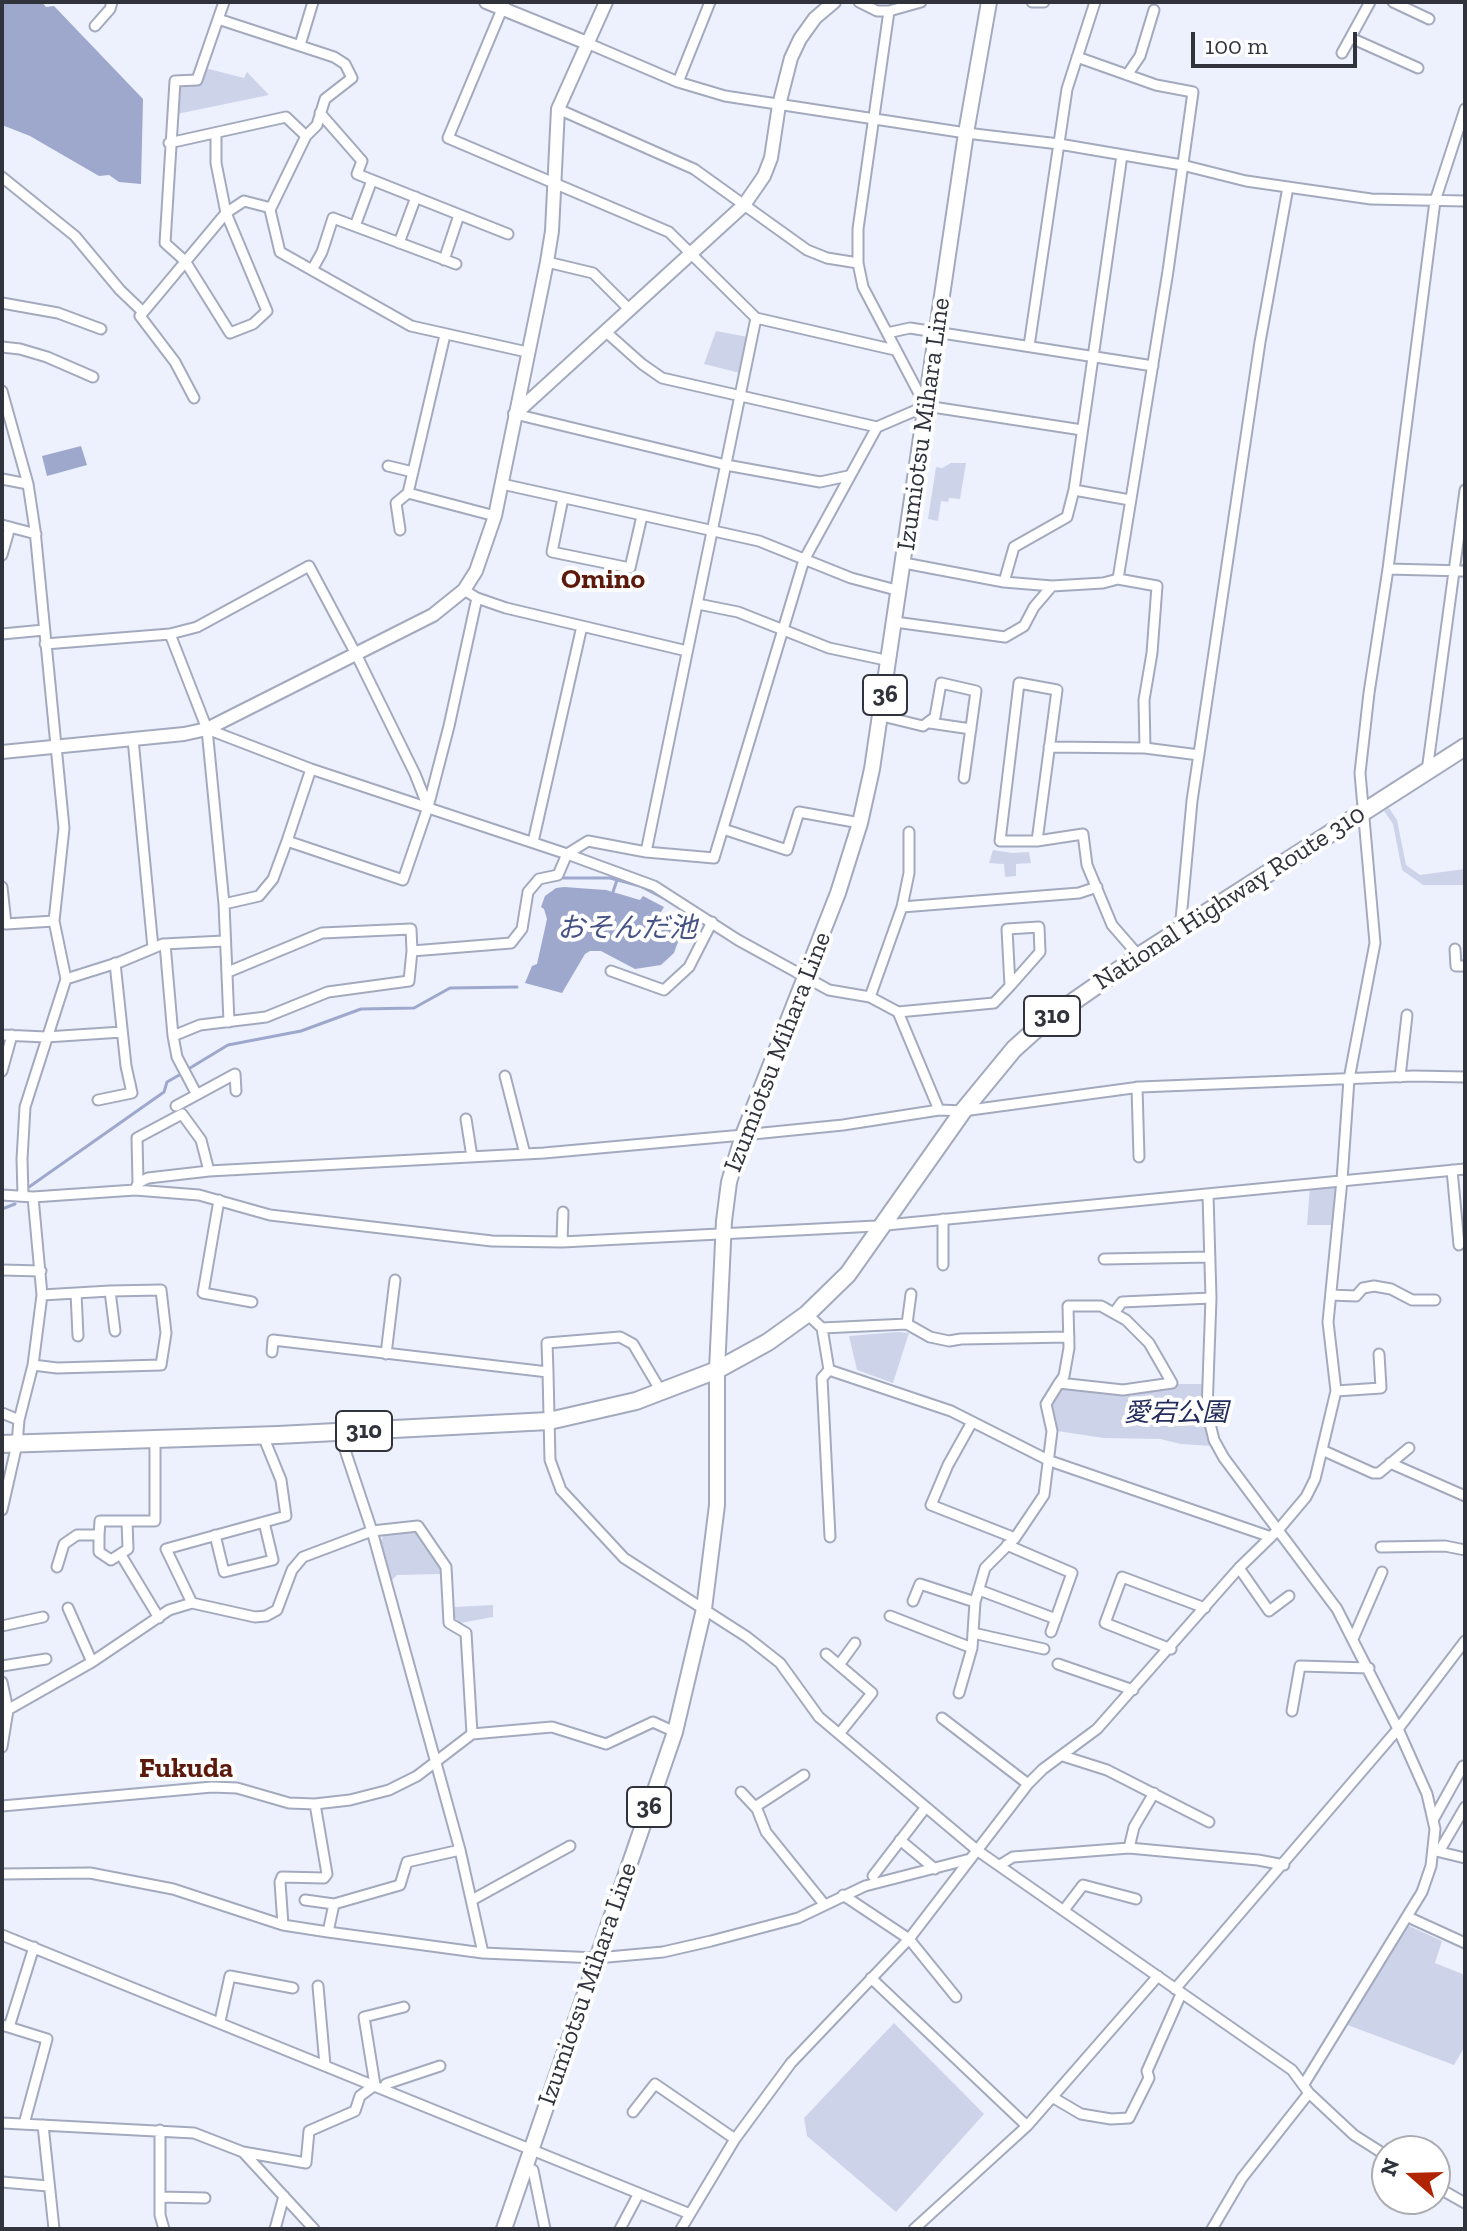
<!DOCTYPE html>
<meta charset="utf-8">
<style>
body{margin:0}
#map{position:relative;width:1467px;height:2231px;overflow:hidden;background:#edf1fe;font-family:"Zilla Slab",serif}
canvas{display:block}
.frame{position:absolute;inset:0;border:4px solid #31333c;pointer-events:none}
.north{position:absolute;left:1371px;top:2135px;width:80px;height:80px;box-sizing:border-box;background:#fff;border:2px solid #adadb1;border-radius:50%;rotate:290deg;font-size:22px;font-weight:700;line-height:32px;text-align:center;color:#31333c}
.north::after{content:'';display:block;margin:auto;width:28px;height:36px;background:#b02401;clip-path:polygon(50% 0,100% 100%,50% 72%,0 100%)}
.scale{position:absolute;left:1191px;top:32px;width:166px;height:36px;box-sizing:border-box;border:4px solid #31333c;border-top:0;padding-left:10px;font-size:24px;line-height:28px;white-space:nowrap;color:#31333c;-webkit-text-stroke:6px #fff;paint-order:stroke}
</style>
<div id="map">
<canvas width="1467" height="2231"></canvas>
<div class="frame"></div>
<div class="north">N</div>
<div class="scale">100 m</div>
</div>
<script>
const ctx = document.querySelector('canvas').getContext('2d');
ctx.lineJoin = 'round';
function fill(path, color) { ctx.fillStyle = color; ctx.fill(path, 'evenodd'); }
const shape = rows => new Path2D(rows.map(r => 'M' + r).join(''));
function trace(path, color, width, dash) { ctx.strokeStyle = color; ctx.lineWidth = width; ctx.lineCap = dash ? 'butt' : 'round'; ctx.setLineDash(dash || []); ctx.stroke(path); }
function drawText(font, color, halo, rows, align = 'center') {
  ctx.font = font + ' "Zilla Slab","Noto Sans JP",serif'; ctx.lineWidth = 8; ctx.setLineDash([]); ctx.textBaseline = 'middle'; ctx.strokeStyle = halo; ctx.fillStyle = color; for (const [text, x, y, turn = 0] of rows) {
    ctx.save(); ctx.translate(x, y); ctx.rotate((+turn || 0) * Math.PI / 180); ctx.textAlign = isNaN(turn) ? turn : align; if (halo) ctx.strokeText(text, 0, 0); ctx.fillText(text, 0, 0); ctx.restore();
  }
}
fill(shape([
 [205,68,244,78,247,72,269,95,177,114,179,87,182,85,201,85],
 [716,331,748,337,740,373,704,364],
 [951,463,966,463,960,499,949,498,948,502,941,501,938,521,928,519,936,467,942,468],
 [1389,808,1397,820,1406,865,1420,875,1465,869,1465,885,1423,885,1402,870,1393,824,1384,811],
 [993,850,1012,853,1029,852,1031,863,1016,864,1016,876,1005,877,1004,864,989,863],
 [1336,1185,1338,1188,1335,1225,1307,1225,1310,1186],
 [898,1332,909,1333,893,1383,857,1370,849,1336],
 [1172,1384,1203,1384,1213,1446,1181,1444,1160,1439,1104,1438,1057,1431,1051,1405,1062,1386,1123,1391],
 [414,1531,420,1534,440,1566,440,1574,397,1575,391,1581,380,1543,384,1534],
 [493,1605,493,1617,460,1623,455,1618,455,1607],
 [1407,1925,1442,1941,1435,1963,1465,1975,1465,2046,1454,2065,1345,2024],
 [894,2023,984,2114,896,2212,807,2136,804,2118]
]), '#cdd4ea');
fill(shape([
 [2,2,42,2,46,7,54,6,143,99,141,184,119,182,109,175,99,176,30,136,2,125],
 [81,446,87,465,47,476,42,456],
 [564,887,606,890,640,900,643,896,664,907,657,919,673,932,678,942,674,953,661,965,635,969,601,951,590,951,585,954,562,993,525,983,532,966,537,964,547,919,544,909,541,907,545,896,556,888]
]), '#9ea8cc');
trace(shape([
 [564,878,610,878,640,886,671,902],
 [612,895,617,880],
 [190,1068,228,1045,301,1031,361,1009,414,1008,450,988,517,987],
 [29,1187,164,1092,167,1082,181,1074],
 [2,1209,15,1204]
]), '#9ea8cc', 3);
const street = shape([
 [505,2,448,138,669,232,756,318,646,852],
 [859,2,877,11,889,11,921,2],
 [1032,2,1044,2],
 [1393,2,1429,19],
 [889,11,858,229,858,263,863,287,925,405],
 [218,19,334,57,345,64,352,78,325,99,317,125,306,136,270,210,280,252,411,326,527,352],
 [95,26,110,9,112,2],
 [1351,38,1418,68],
 [587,43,678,82,725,96,966,133,1059,144,1182,165,1246,181,1371,199,1465,201],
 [300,45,313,2],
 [1342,53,1370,2],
 [1077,57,1156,85,1193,92,1168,271,1118,579],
 [1127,75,1140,56,1154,10],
 [678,82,710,2],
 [558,109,694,169,807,250,827,258,858,263],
 [320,113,362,161,357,174,508,234],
 [216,133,216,163,226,213,267,311,253,324,230,333,185,261,165,243,175,81,197,80,224,2],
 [169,143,286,117,306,136],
 [2,177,75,236,120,290,143,312],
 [355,226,372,180],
 [399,243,416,197],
 [444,260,459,215],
 [547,262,593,273,630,310],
 [312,270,322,252,333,218,456,264],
 [2,303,58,313,101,329],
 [756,318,895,350],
 [606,332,642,364,662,378,877,427],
 [887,333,910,328,1153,366],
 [445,335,408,493,495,516],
 [1029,346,1067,89,1095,2],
 [2,347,20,349,47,357,93,377],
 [2,391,28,484,35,530,64,828,54,921,66,979],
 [194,398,175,362,140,316,226,213,244,201,271,208],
 [515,414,726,465,820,482,848,476],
 [388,466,413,472],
 [2,479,28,484],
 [502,484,759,541,851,578,900,591],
 [1074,490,1130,500],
 [563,498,552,552,630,568,642,516],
 [2,525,36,534],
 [400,530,396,503,408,493],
 [2,555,10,527],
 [904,563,1004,582,1052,586,1103,583,1118,579,1157,586,1152,653,1144,700,1145,748],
 [1388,569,1465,571],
 [1004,582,1014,547,1067,517,1074,490,1122,155],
 [464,590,477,598,506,608,687,651],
 [698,604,738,612,829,648,890,661],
 [895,622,1005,637,1024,626,1034,607,1052,586],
 [2,634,44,630],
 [170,634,207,729,224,904,229,1022],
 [45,644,170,634,197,627,309,566,357,656,415,774,428,807],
 [882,716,923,726,935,717,941,683,976,691,964,778],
 [930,723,971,729],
 [207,729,311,769,567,854,588,841,646,852,714,858,804,560,877,427,926,406,1082,430],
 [133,739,153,948],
 [1049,747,1145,748,1199,755],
 [1427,771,1465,490],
 [723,829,787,850,799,812,860,823],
 [287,841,311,769],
 [1037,841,1057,690,1019,683,1000,841,1037,841,1083,834,1087,865,1112,925,1139,956],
 [533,842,582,626],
 [2,887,6,924,54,921],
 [224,904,259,896,273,879,287,841,403,880,428,807,449,726,477,598],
 [902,907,1079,893,1097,887],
 [1180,930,1192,801,1260,342,1288,187],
 [165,944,173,1036,200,1025,266,1017,328,992,409,981,412,951,411,929,322,933,228,972],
 [1455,949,1456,966,1465,966],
 [412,951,511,943,522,929,528,892,539,879,558,875,567,854,654,886,738,940,829,990,870,997,898,1012,939,1110],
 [611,971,664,990,689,967,712,922],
 [870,997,902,907,909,873,909,832],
 [898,1012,994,1003,1010,986,1040,952,1039,927,1007,929,1010,986],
 [2,1035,46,1037,122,1032],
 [173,1036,177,1057,196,1093],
 [2,1071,12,1035],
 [505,1076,525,1154],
 [1400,1077,1407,1015],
 [1137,1087,1139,1157],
 [98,1100,132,1093,126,1066,115,963],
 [176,1106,235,1074,236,1091],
 [466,1119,472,1157],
 [1452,1170,1459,1245],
 [138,1183,137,1138,182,1114,201,1140,209,1171],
 [135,1190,138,1183,148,1178,209,1171,544,1153,743,1135,843,1125,939,1110,963,1111,1140,1087,1414,1076,1465,1077],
 [2,1195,33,1197,135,1190,199,1195,270,1215,492,1241,562,1242,876,1226,1465,1169],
 [23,1195,22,1159,25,1107,66,979,120,962,163,944,224,941],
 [1208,1195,1211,1298,1207,1411,1214,1440,1224,1458,1337,1609,1398,1729,1427,1794,1435,1829,1431,1866,1422,1892,1304,2084],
 [219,1200,203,1293,252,1302],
 [943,1219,943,1265],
 [562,1242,563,1212],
 [1104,1259,1210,1257],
 [2,1270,41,1271],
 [76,1293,78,1336],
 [42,1295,110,1291],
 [1331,1295,1356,1296,1363,1288,1374,1286,1391,1289,1412,1300,1435,1300],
 [1114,1313,1122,1302,1211,1298],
 [807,1314,822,1328,829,1370,951,1411,1050,1461,1271,1537],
 [907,1324,911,1294],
 [822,1328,907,1324,930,1337,949,1341,961,1339,1069,1337],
 [272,1352,273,1340,548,1372,550,1460,561,1490,624,1558,747,1637,780,1663,819,1717,978,1851,1292,2070,1309,2093,1354,2135,1387,2156],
 [386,1354,395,1280],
 [33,1365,57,1368,161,1365,166,1333,161,1290,110,1291,115,1331],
 [829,1370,822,1378,830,1537],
 [548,1372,547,1343,620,1337,633,1344,662,1393],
 [1336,1391,1381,1388,1379,1354],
 [2,1413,19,1420],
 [972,1422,948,1465,931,1505,1015,1538],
 [339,1432,372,1531,460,1850,483,1953],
 [1322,1450,1373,1473,1379,1473,1409,1448],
 [1390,1463,1465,1496],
 [2,1510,17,1444,19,1420,33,1365,42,1295,33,1197],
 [99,1535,99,1552,111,1560,128,1549,127,1521],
 [215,1535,224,1572,273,1560,264,1522],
 [1007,1545,1072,1573,1051,1632],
 [1381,1547,1445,1546,1465,1550],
 [121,1555,159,1618],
 [57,1567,64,1544,77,1535,99,1535,100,1521,155,1521,155,1439],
 [1239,1568,1269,1611,1289,1596],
 [979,1590,1056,1619],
 [913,1601,920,1584,975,1602],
 [192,1603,166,1549,286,1516,281,1480,263,1436],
 [68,1608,92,1662],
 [890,1616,972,1648],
 [2,1626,43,1617],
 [973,1633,1044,1649],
 [1353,1639,1382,1572],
 [1171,1649,1105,1623,1122,1577,1205,1608],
 [826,1654,872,1693,839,1734],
 [1058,1664,1133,1690],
 [839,1665,855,1643],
 [2,1666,46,1659],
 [2,1682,8,1710,2,1747],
 [959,1693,972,1648,975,1602,985,1568,1015,1538,1044,1495,1052,1431,1046,1404,1059,1383,1064,1376,1069,1348,1068,1306,1101,1306,1126,1320,1149,1343,1172,1383,1123,1390,1059,1383],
 [1292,1711,1300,1666,1369,1668],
 [2,1713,92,1662,169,1610,192,1603,255,1617,266,1616,277,1610,292,1570,303,1557,372,1531,418,1526,446,1567,449,1623,466,1633,472,1734],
 [942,1718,1028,1784],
 [1063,1756,1107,1770,1209,1822],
 [741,1792,757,1809,766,1832,824,1904],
 [2,1806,212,1787,237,1788,289,1803,315,1804,350,1800,389,1790,417,1776,472,1734,552,1727,606,1744,653,1722,675,1732],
 [755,1807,804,1775],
 [1433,1820,1463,1766],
 [900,1840,935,1869],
 [1129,1848,1134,1827,1154,1793],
 [1440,1850,1465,1807],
 [1436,1851,1465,1858],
 [1000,1865,1013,1857,1129,1848,1258,1860,1284,1865],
 [2,1874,90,1873,173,1889,283,1925,328,1932,483,1953,597,1958,663,1952,711,1941,798,1918,865,1886,970,1859],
 [873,1876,926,1807],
 [843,1895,909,1939,956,1997],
 [305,1900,334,1904,400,1885,407,1862,460,1850],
 [472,1900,570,1846],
 [1064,1910,1083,1885,1136,1899],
 [1408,1917,1465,1943],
 [283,1925,280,1882,282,1877,324,1878,327,1874,315,1804],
 [328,1932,334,1904],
 [2,1935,690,2214],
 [871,1978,1027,2126],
 [318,1986,325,2065],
 [1175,1989,1398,1729,1465,1641],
 [220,2021,230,1976,293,1988],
 [2,2025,47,2039,24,2124],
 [9,2027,34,1947],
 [384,2089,386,2084,440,2066],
 [1052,2097,1081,2114,1111,2119,1129,2118,1149,2078,1147,2071,1181,1994],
 [633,2112,655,2084,735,2139],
 [2,2123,194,2133,243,2152,314,2229],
 [43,2125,54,2229],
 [160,2130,160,2215,164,2229],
 [243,2152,306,2163,309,2131,355,2111,360,2096,375,2085,364,2017,404,2007],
 [525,2167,533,2170,545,2229],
 [2,2182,48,2186],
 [1435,2186,1465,2203],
 [160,2197,205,2198],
 [275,2229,284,2196],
 [620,2229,638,2195],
 [681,2229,735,2139,791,2063,909,1939,1028,1784,1043,1769,1097,1729,1239,1568,1279,1529,1306,1497,1315,1479,1336,1391,1328,1322,1342,1180,1349,1079,1375,943,1360,773,1369,693,1388,569,1435,201,1465,109],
 [914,2229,1027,2126,1158,1976],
 [1212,2229,1242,2178,1309,2093]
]);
const secondary = shape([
 [486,2,587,43],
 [515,414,744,205,764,176,771,158,779,105,791,58,800,39,815,18,834,2],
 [2,752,184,734,207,729,433,615,464,590,476,571,495,516,547,262,552,231,558,109,606,2]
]);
const primary = shape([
 [504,2229,675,1732,704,1609,717,1505,717,1370,724,1221,729,1182,743,1135,838,893,860,823,872,769,966,133,989,2]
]);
const highway = shape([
 [2,1444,278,1435,549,1421,636,1401,717,1370,768,1342,807,1314,848,1274,963,1111,1014,1049,1044,1022,1139,956,1465,747]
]);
trace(street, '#a4aabe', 13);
trace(secondary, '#a4aabe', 16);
trace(primary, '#a4aabe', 18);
trace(highway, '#a4aabe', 20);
trace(street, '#fff', 9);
trace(secondary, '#fff', 12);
trace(primary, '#fff', 14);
trace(highway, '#fff', 16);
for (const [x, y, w] of [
 [885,695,44],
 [1052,1016,56],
 [364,1431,56],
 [649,1807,44]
]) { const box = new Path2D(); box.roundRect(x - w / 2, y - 20, w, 40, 6); ctx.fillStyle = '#fff'; ctx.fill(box); trace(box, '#31333c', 2); }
drawText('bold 24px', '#31333c', null, [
 ["36",885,695],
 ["310",1052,1016],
 ["310",364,1431],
 ["36",649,1807]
]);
drawText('26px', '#31333c', '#fff', [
 ["Izumiotsu Mihara Line",924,424,-82],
 ["National Highway Route 310",1230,898,-33],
 ["Izumiotsu Mihara Line",778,1052,-69],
 ["Izumiotsu Mihara Line",588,1984,-71]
]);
drawText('italic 26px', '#232c5a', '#fff', [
 ["愛宕公園",1176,1414]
]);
drawText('bold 28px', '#5c190c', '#fff', [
 ["Omino",603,580],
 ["Fukuda",186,1769]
]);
drawText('italic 28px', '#475384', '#fff', [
 ["おそんだ池",627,929]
]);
</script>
